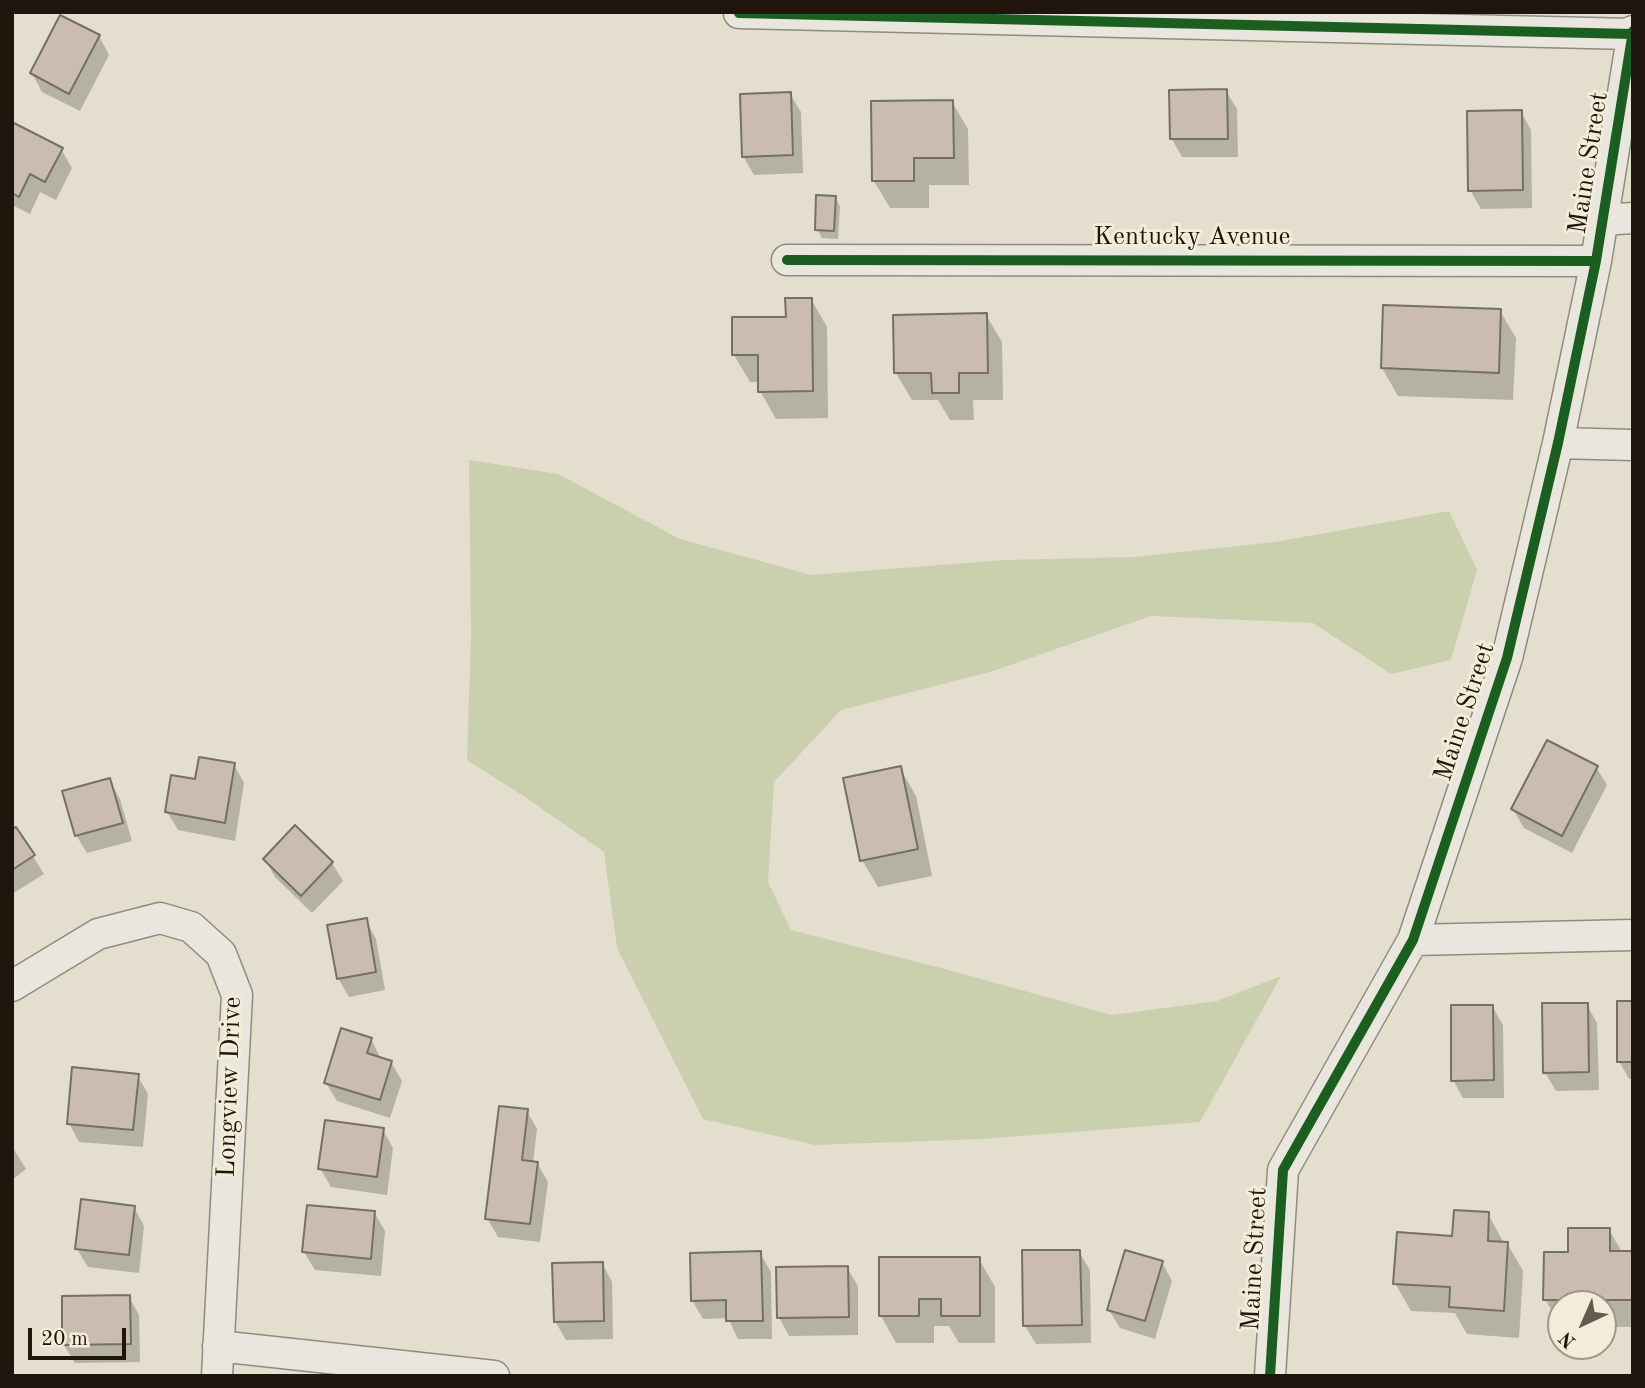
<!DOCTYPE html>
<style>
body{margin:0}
#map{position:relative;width:1645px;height:1388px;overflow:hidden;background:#e3decd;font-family:"Old Standard TT",serif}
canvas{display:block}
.frame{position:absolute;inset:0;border:14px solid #1f150d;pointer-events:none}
.north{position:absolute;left:1547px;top:1290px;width:70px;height:70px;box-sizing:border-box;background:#f3ecd8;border:2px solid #9e9687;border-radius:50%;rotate:224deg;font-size:19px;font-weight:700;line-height:28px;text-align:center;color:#1f150d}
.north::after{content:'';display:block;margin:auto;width:24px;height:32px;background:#645b50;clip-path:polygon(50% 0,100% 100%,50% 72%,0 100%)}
.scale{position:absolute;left:28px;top:1328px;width:98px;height:32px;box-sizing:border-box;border:4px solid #1f150d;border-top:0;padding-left:9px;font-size:21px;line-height:24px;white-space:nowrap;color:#1f150d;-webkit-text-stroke:5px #f3ecd8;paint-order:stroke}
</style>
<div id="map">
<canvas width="1645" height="1388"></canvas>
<div class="frame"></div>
<div class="north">N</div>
<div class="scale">20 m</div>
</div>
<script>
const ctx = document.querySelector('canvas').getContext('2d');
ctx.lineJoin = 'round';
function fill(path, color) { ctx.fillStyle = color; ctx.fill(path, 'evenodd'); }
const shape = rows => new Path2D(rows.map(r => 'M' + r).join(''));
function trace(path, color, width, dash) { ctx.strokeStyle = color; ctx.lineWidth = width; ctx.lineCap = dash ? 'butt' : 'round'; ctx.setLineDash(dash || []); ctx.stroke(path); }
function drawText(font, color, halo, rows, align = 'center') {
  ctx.font = font + ' "Old Standard TT",serif'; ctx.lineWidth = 6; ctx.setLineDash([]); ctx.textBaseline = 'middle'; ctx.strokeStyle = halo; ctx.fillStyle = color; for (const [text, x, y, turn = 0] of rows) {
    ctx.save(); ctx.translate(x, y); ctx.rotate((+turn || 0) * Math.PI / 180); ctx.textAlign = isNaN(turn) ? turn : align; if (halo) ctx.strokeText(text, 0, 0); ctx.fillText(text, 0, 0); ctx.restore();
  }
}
fill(shape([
 [469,460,558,474,680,539,811,575,1005,560,1135,557,1275,542,1449,511,1477,570,1451,660,1391,674,1313,623,1151,616,990,672,841,710,774,782,768,882,791,930,937,967,1112,1015,1217,1001,1281,976,1200,1122,983,1139,815,1145,703,1119,617,948,604,852,525,797,467,760,471,636]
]), '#cad0ae');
fill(shape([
 [99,36,109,55,80,111,42,92,32,73],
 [1226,91,1237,109,1238,157,1182,157,1172,139],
 [790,94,801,112,803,173,754,175,743,156],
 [952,102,968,129,969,185,929,185,929,208,890,208,874,181],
 [1521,112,1531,130,1532,208,1481,209,1470,190],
 [12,124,61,149,72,168,56,200,40,192,30,214,12,205],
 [835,197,840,206,838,239,822,238,817,229],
 [811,299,827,327,828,418,776,419,760,391,760,382,750,382,734,355,787,318],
 [1500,311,1516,338,1513,400,1398,396,1382,368],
 [986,315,1002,342,1003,400,973,400,974,420,950,420,938,400,912,400,896,373],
 [234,765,244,783,235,841,178,830,167,812],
 [1596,767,1607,785,1572,853,1524,828,1513,809],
 [900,768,916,796,932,876,878,887,862,860],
 [109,780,120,799,132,841,87,853,76,835],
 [295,828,332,863,343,881,312,913,275,877,265,859],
 [16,829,44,874,12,894,12,832],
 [366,920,376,939,385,990,349,997,338,978],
 [1633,1003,1633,1079,1629,1079,1619,1061],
 [1587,1005,1597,1023,1599,1090,1556,1091,1545,1072],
 [1492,1006,1503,1025,1504,1098,1463,1098,1453,1080],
 [371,1039,381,1059,391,1062,402,1081,390,1118,337,1101,326,1083],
 [137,1075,148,1094,143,1147,79,1142,69,1123],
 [527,1111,537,1129,533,1163,537,1163,548,1182,540,1242,498,1237,487,1218],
 [383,1130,393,1148,387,1195,331,1187,320,1168],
 [12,1146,26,1169,12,1180],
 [134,1207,144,1226,139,1273,88,1267,77,1249],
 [374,1212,385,1231,381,1276,315,1270,304,1252],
 [1488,1214,1504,1243,1507,1243,1523,1271,1519,1338,1467,1334,1455,1313,1411,1311,1395,1283,1454,1238],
 [1609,1230,1622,1252,1633,1252,1633,1327,1603,1327,1603,1304,1561,1304,1561,1326,1545,1299,1569,1254],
 [1079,1252,1090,1270,1091,1343,1036,1344,1025,1326],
 [760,1253,771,1272,772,1339,738,1339,728,1318,703,1319,692,1300],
 [979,1259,995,1287,995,1343,959,1343,949,1326,934,1326,934,1343,896,1343,881,1316],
 [1162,1262,1172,1281,1155,1339,1120,1328,1109,1310],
 [602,1263,612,1282,613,1339,566,1340,555,1321],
 [847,1268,858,1286,858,1335,789,1336,779,1317],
 [129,1297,139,1315,140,1362,75,1363,64,1345]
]), '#0003');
const building = shape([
 [60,15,100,35,69,94,30,73,60,15],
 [1227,89,1228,139,1170,139,1169,90,1227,89],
 [791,92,793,155,742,157,740,94,791,92],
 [953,100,954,158,914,158,914,181,872,181,871,101,953,100],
 [1522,110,1523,190,1468,191,1467,111,1522,110],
 [12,122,63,148,45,182,30,174,19,197,12,193,12,122],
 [816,195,836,196,834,231,815,230,816,195],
 [785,298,812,298,813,391,758,392,758,355,732,355,732,317,786,317,785,298],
 [1383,305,1501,309,1499,373,1381,368,1383,305],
 [987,313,988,373,959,373,959,393,932,393,931,373,894,373,893,315,987,313],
 [1547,740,1598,766,1562,836,1511,809,1547,740],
 [199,757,235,763,225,823,165,812,171,775,195,779,199,757],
 [901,766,918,849,860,861,843,778,901,766],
 [110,778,123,823,75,836,62,791,110,778],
 [295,825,333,862,301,896,263,859,295,825],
 [16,827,35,855,12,870,12,829,16,827],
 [367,918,376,972,337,979,327,925,367,918],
 [1617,1001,1633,1001,1633,1062,1617,1062,1617,1001],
 [1542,1003,1588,1003,1589,1072,1543,1073,1542,1003],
 [1451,1005,1493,1005,1494,1080,1451,1081,1451,1005],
 [341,1028,372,1038,367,1053,392,1061,380,1100,324,1083,341,1028],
 [72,1067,139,1074,133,1130,67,1124,72,1067],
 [499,1106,528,1109,522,1160,538,1162,530,1224,485,1219,499,1106],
 [325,1120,384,1128,377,1177,318,1169,325,1120],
 [81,1199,135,1206,129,1255,75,1249,81,1199],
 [307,1205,375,1211,371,1259,302,1252,307,1205],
 [1454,1210,1489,1212,1488,1241,1508,1242,1504,1311,1449,1307,1450,1287,1393,1284,1397,1232,1452,1236,1454,1210],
 [1568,1228,1610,1228,1610,1251,1633,1251,1633,1300,1543,1300,1544,1252,1568,1252,1568,1228],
 [1022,1250,1080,1250,1082,1325,1023,1326,1022,1250],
 [1125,1250,1163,1261,1145,1321,1107,1310,1125,1250],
 [761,1251,763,1321,726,1321,726,1300,691,1301,690,1253,761,1251],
 [879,1257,980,1257,980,1316,941,1316,941,1299,919,1299,919,1316,879,1316,879,1257],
 [603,1262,604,1321,554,1322,552,1263,603,1262],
 [848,1266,849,1317,777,1318,776,1267,848,1266],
 [130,1295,131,1344,62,1345,62,1296,130,1295]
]);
fill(building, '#cbbcb2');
trace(building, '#747067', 2);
const street = shape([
 [739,13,1632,34],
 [1602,220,1633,218],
 [787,260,1596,261],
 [1558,443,1633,445],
 [1413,940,1633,935],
 [12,986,98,934,160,918,191,927,221,954,237,995,217,1376],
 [218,1346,494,1376],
 [1270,1376,1283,1170,1413,940,1507,658,1558,443,1596,261,1633,31]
]);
trace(street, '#8f8b81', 33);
trace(street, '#e9e6de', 30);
trace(shape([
 [739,13,1632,34],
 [787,260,1596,261],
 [1270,1376,1283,1170,1413,940,1507,658,1558,443,1596,261,1633,31]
]), '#1b5e20', 10);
drawText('26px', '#1f150d', '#f3ecd8', [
 ["Maine Street",1589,163,-81],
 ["Kentucky Avenue",1192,237],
 ["Maine Street",1465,712,-72],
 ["Longview Drive",230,1087,-88],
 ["Maine Street",1255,1259,-87]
]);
</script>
